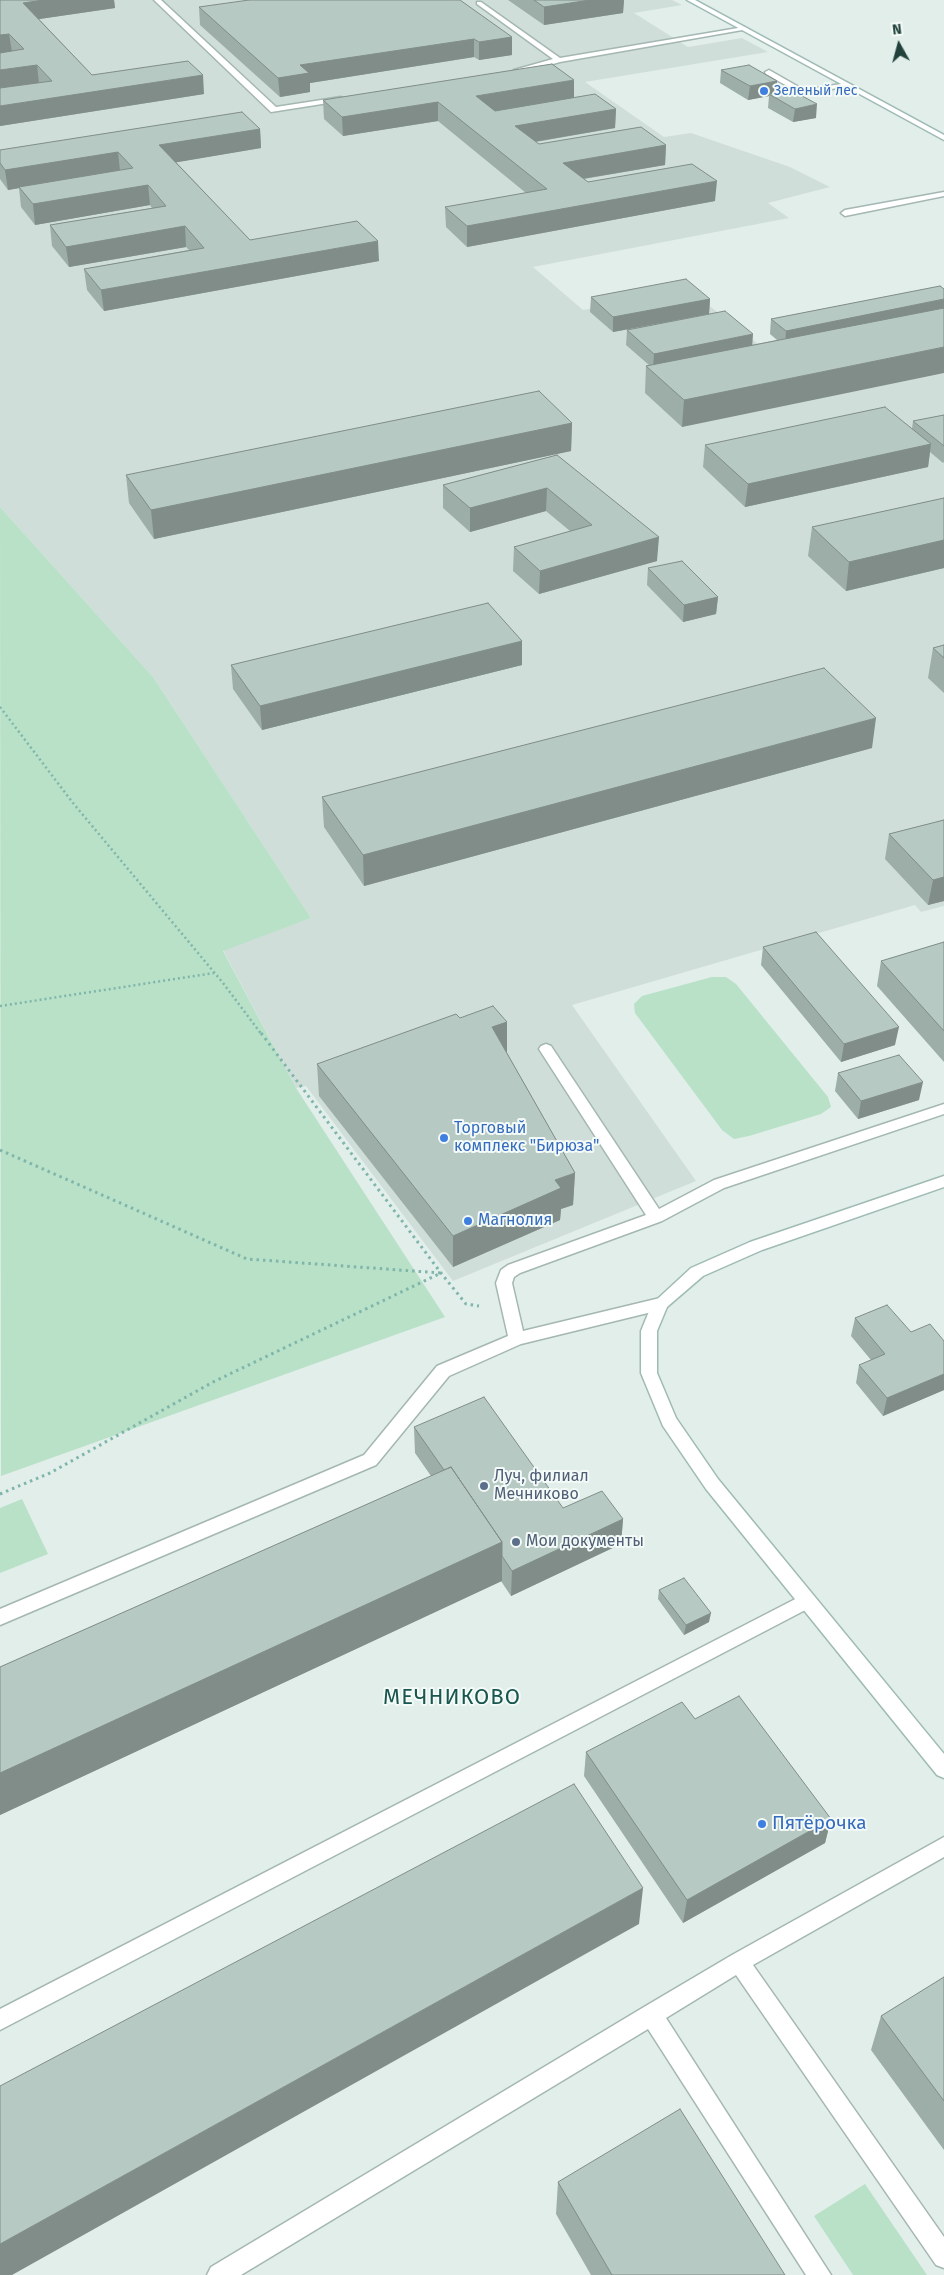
<!DOCTYPE html>
<meta charset="utf-8">
<style>
body{margin:0}
#map{position:relative;width:944px;height:2275px;overflow:hidden;background:#e2eeea;font-family:"Fira Sans",sans-serif}
canvas{display:block}
.north{position:absolute;left:874px;top:20px;width:50px;height:50px;-webkit-text-stroke:4px #f3faf7;paint-order:stroke;rotate:353deg;font-size:14px;font-weight:700;line-height:20px;text-align:center;color:#20413c}
.north::after{content:'';display:block;margin:auto;width:18px;height:22px;background:#20413c;clip-path:polygon(50% 0,100% 100%,50% 72%,0 100%)}
</style>
<div id="map">
<canvas width="944" height="2275"></canvas>
<div class="north">N</div>
</div>
<script>
const ctx = document.querySelector('canvas').getContext('2d');
ctx.lineJoin = 'round';
function fill(path, color) { ctx.fillStyle = color; ctx.fill(path, 'evenodd'); }
const shape = rows => new Path2D(rows.map(r => 'M' + r).join(''));
function trace(path, color, width, dash) { ctx.strokeStyle = color; ctx.lineWidth = width; ctx.lineCap = dash ? 'butt' : 'round'; ctx.setLineDash(dash || []); ctx.stroke(path); }
function drawText(font, color, halo, rows, align = 'center') {
  ctx.font = font + ' "Fira Sans",sans-serif'; ctx.lineWidth = 4; ctx.setLineDash([]); ctx.textBaseline = 'middle'; ctx.strokeStyle = halo; ctx.fillStyle = color; for (const [text, x, y, turn = 0] of rows) {
    ctx.save(); ctx.translate(x, y); ctx.rotate((+turn || 0) * Math.PI / 180); ctx.textAlign = isNaN(turn) ? turn : align; if (halo) ctx.strokeText(text, 0, 0); ctx.fillText(text, 0, 0); ctx.restore();
  }
}
fill(shape([
 [0,0,672,0,682,5,634,13,688,47,742,38,768,52,585,82,664,137,691,133,790,167,830,187,768,203,789,218,533,267,583,310,689,290,775,357,944,323,944,906,921,912,915,905,572,1005,696,1181,453,1281,306,1086,296,1088,223,950,311,918,153,677,0,507]
]), '#d0ded9');
fill(shape([
 [0,507,153,677,311,918,223,951,296,1088,445,1317,1,1476],
 [712,977,726,977,736,984,828,1097,831,1107,821,1114,749,1136,734,1139,722,1130,635,1013,634,1004,642,996],
 [22,1499,48,1554,0,1573,0,1508],
 [865,2184,927,2275,853,2275,814,2216]
]), '#b8e1c8');
const lane = shape([
 [154,0,161,0,276,107,341,97,345,99,341,101,271,112,154,0],
 [477,2,481,2,560,58,744,27,748,29,560,62,517,74,513,72,514,70,553,59,477,4,477,2],
 [769,70,804,90,847,83,851,85,803,95,766,74,765,72,769,70],
 [944,192,944,196,845,216,841,213,845,210,944,192],
 [546,1044,551,1046,659,1209,714,1180,944,1104,944,1114,724,1188,662,1221,520,1273,514,1277,512,1283,523,1331,660,1298,666,1300,668,1304,666,1308,660,1310,521,1344,449,1376,376,1465,0,1625,0,1609,364,1455,437,1366,508,1336,496,1283,501,1270,508,1265,646,1215,539,1049,541,1046,546,1044],
 [807,1593,813,1596,816,1601,813,1606,0,2030,0,2009,807,1593],
 [944,1837,944,1857,753,1965,944,2237,944,2268,936,2265,736,1975,666,2018,831,2275,806,2275,648,2029,241,2275,207,2275,211,2267,644,2007,732,1955,944,1837]
]);
const secondary = shape([
 [687,0,695,0,944,135,944,140,687,0],
 [944,1176,944,1187,762,1250,703,1276,667,1307,657,1331,657,1373,676,1418,718,1479,944,1754,944,1778,937,1775,706,1489,663,1426,641,1373,641,1331,652,1304,691,1268,750,1242,944,1176]
]);
trace(lane, '#a4b7b2', 3);
trace(secondary, '#9fbbb4', 3);
trace(shape([
 [0,707,73,803,223,983,262,1035],
 [0,1006,214,973]
]), '#7fb5aa', 2.5, [2, 3]);
trace(shape([
 [261,1033,441,1273,466,1304,479,1306],
 [0,1150,247,1259,441,1273],
 [0,1494,50,1473,213,1382,441,1273]
]), '#7fb5aa', 3, [2.5, 4]);
fill(lane, '#fff');
fill(secondary, '#fff');
fill(shape([
 [0,0,114,0,115,8,39,19,92,75,204,94,0,126],
 [508,0,624,0,623,13,544,25],
 [199,7,512,37,512,55,479,60,474,57,310,83,310,92,280,97,200,25],
 [721,70,777,81,776,93,816,118,793,122,768,108,769,96,748,100,720,83],
 [574,98,616,109,615,128,536,142,539,144,666,145,665,165,584,179,588,182,715,201,467,247,446,227,445,207,526,193,438,121,343,136,324,119,323,100],
 [260,129,261,148,176,162,250,240,379,261,104,311,87,290,84,269,189,250,186,247,69,267,52,246,50,225,152,208,150,205,35,225,21,207,19,188,8,190,0,179,0,150],
 [940,286,682,427,645,393,646,366,649,365,626,345,627,330,752,345,777,340,770,334,771,319],
 [591,297,710,299,709,314,613,332,590,312],
 [944,415,944,462,943,463,930,452,928,467,745,507,703,467,705,445,912,429,913,421],
 [572,423,571,451,154,539,129,503,126,475],
 [557,455,657,561,539,594,513,571,514,547,570,531,546,511,470,532,443,508,443,485],
 [944,498,944,568,846,591,808,556,812,527],
 [648,568,718,597,716,614,683,622,647,585],
 [944,645,944,693,928,678,933,648],
 [231,665,522,665,262,730,233,689],
 [872,748,364,886,324,827,322,797],
 [944,820,944,901,928,905,885,859,889,834],
 [944,942,944,1062,877,986,881,961],
 [763,947,895,1045,841,1062,761,965],
 [507,1022,507,1053,575,1173,573,1205,561,1209,560,1220,453,1267,319,1096,317,1064],
 [838,1073,919,1100,858,1119,835,1091],
 [855,1318,944,1341,944,1390,883,1416,856,1383,859,1365,871,1360,851,1336],
 [414,1427,563,1508,623,1519,621,1544,511,1596,501,1581,0,1815,0,1667,431,1476,415,1453],
 [659,1590,709,1622,684,1635,658,1599],
 [695,1719,831,1819,825,1843,683,1923,584,1776,586,1752],
 [944,1977,944,2150,871,2050,881,2016],
 [558,2182,785,2275,591,2275,556,2214]
]), '#9dada8');
fill(shape([
 [44,0,114,0,115,8,26,21,23,3],
 [590,0,624,0,623,13,544,25,544,7],
 [9,34,12,52,0,54,0,35],
 [512,37,512,55,479,60,479,42],
 [474,39,474,57,310,83,310,92,280,97,278,78,300,65],
 [37,65,39,83,0,89,0,70],
 [203,75,204,94,0,126,0,106],
 [574,80,574,99,476,115,476,96],
 [777,81,776,95,769,94,769,96,748,100,750,86],
 [438,102,438,121,343,136,342,117],
 [817,104,816,118,793,122,795,109],
 [616,109,615,128,515,145,515,126],
 [260,129,261,148,161,165,159,145],
 [666,145,665,165,563,182,563,163],
 [118,152,120,171,8,190,5,170],
 [717,181,715,201,467,247,467,226],
 [148,185,150,205,35,225,33,204],
 [185,226,186,247,69,267,66,247],
 [378,241,379,261,104,311,101,290],
 [710,299,709,314,613,332,613,317],
 [944,299,944,314,785,346,786,331],
 [753,334,752,349,653,369,654,354],
 [944,347,944,373,682,427,684,400],
 [572,423,571,451,154,539,151,510],
 [931,444,928,467,745,507,748,484],
 [547,488,546,511,470,532,470,508],
 [659,537,657,561,539,594,540,571],
 [944,540,944,568,846,591,849,562],
 [718,597,716,614,683,622,684,605],
 [522,641,522,665,262,730,260,706],
 [876,718,872,748,364,886,363,855],
 [944,877,944,901,928,905,933,880],
 [507,1022,507,1054,492,1027],
 [899,1027,895,1045,841,1062,844,1044],
 [923,1082,919,1100,858,1119,861,1101],
 [575,1173,573,1205,561,1209,560,1220,453,1267,453,1236,555,1180],
 [944,1374,944,1390,883,1416,887,1398],
 [623,1519,621,1544,511,1596,512,1571],
 [502,1542,502,1581,0,1815,0,1773],
 [711,1613,709,1622,684,1635,686,1625],
 [831,1819,825,1843,683,1923,687,1900],
 [643,1888,639,1924,12,2275,0,2275,0,2244]
]), '#808d88');
const building = shape([
 [0,0,44,0,23,3,92,75,188,61,203,75,0,106,0,88,52,81,37,65,0,70,0,53,24,49,9,34,0,35,0,0],
 [249,0,460,0,512,37,479,42,474,39,300,65,309,73,278,78,199,7,249,0],
 [534,0,590,0,544,7,534,0],
 [552,64,574,80,476,96,495,111,595,94,616,109,515,126,539,144,641,127,666,145,563,163,588,182,692,164,717,181,467,226,445,207,547,189,438,102,342,117,323,100,552,64],
 [749,65,777,81,750,86,721,70,749,65],
 [791,90,817,104,795,109,769,94,791,90],
 [242,112,260,129,159,145,250,240,357,221,378,241,101,290,84,269,204,248,185,226,66,247,50,225,166,206,148,185,33,204,19,187,133,168,118,152,5,170,0,163,0,150,242,112],
 [686,279,710,299,613,317,591,297,686,279],
 [940,286,944,289,944,299,786,331,771,319,940,286],
 [944,308,944,347,684,400,646,366,944,308],
 [725,311,753,334,654,354,627,330,725,311],
 [539,391,572,423,151,510,126,475,539,391],
 [885,407,931,444,748,484,705,445,885,407],
 [944,415,944,446,913,421,944,415],
 [557,455,659,537,540,571,514,547,592,525,547,488,470,508,443,485,557,455],
 [944,498,944,540,849,562,812,527,944,498],
 [682,561,718,597,684,605,648,568,682,561],
 [488,603,522,641,260,706,231,665,488,603],
 [944,645,944,658,933,648,944,645],
 [824,668,876,718,363,855,322,797,824,668],
 [944,820,944,877,933,880,889,834,944,820],
 [816,932,899,1027,844,1044,763,947,816,932],
 [944,942,944,1031,881,961,944,942],
 [493,1006,507,1022,492,1027,575,1173,555,1180,561,1188,453,1236,317,1064,456,1014,460,1018,493,1006],
 [899,1055,923,1082,861,1101,838,1073,899,1055],
 [887,1305,911,1332,930,1324,944,1341,944,1374,887,1398,859,1365,885,1354,855,1318,887,1305],
 [484,1397,563,1508,602,1491,623,1519,512,1571,502,1556,502,1542,451,1467,444,1470,414,1427,484,1397],
 [451,1467,502,1542,0,1773,0,1667,451,1467],
 [684,1578,711,1613,686,1625,659,1590,684,1578],
 [739,1696,831,1819,687,1900,586,1752,682,1702,695,1719,739,1696],
 [574,1784,643,1888,0,2244,0,2086,574,1784],
 [944,1977,944,2101,881,2016,944,1977],
 [680,2109,785,2275,612,2275,558,2182,680,2109]
]);
fill(building, '#b7c9c3');
trace(building, '#808d88', 1);
for (const [x, y, r, color] of [
 [764,91,5,"#3f7fe0"],
 [444,1138,5,"#3f7fe0"],
 [468,1221,5,"#3f7fe0"],
 [484,1486,5,"#5c6f8a"],
 [516,1542,5,"#5c6f8a"],
 [762,1824,5,"#3f7fe0"]
]) { const dot = new Path2D(); dot.arc(x, y, r, 0, 2 * Math.PI); ctx.fillStyle = color; ctx.fill(dot); trace(dot, '#f3faf7', 2); }
drawText('14px', '#366cbe', '#f3faf7', [
 ["Зеленый лес",774,91]
], 'left');
drawText('16px', '#366cbe', '#f3faf7', [
 ["Торговый",454,1129],
 ["комплекс \"Бирюза\"",454,1147],
 ["Магнолия",478,1221]
], 'left');
drawText('16px', '#4e5e75', '#f3faf7', [
 ["Луч, филиал",494,1477],
 ["Мечниково",494,1495],
 ["Мои документы",526,1542]
], 'left');
drawText('19px', '#366cbe', '#f3faf7', [
 ["Пятёрочка",772,1824]
], 'left');
ctx.letterSpacing = '1px';
drawText('22px', '#19564d', '#f3faf7', [
 ["МЕЧНИКОВО",452,1698]
]);
ctx.letterSpacing = '0px';
</script>
